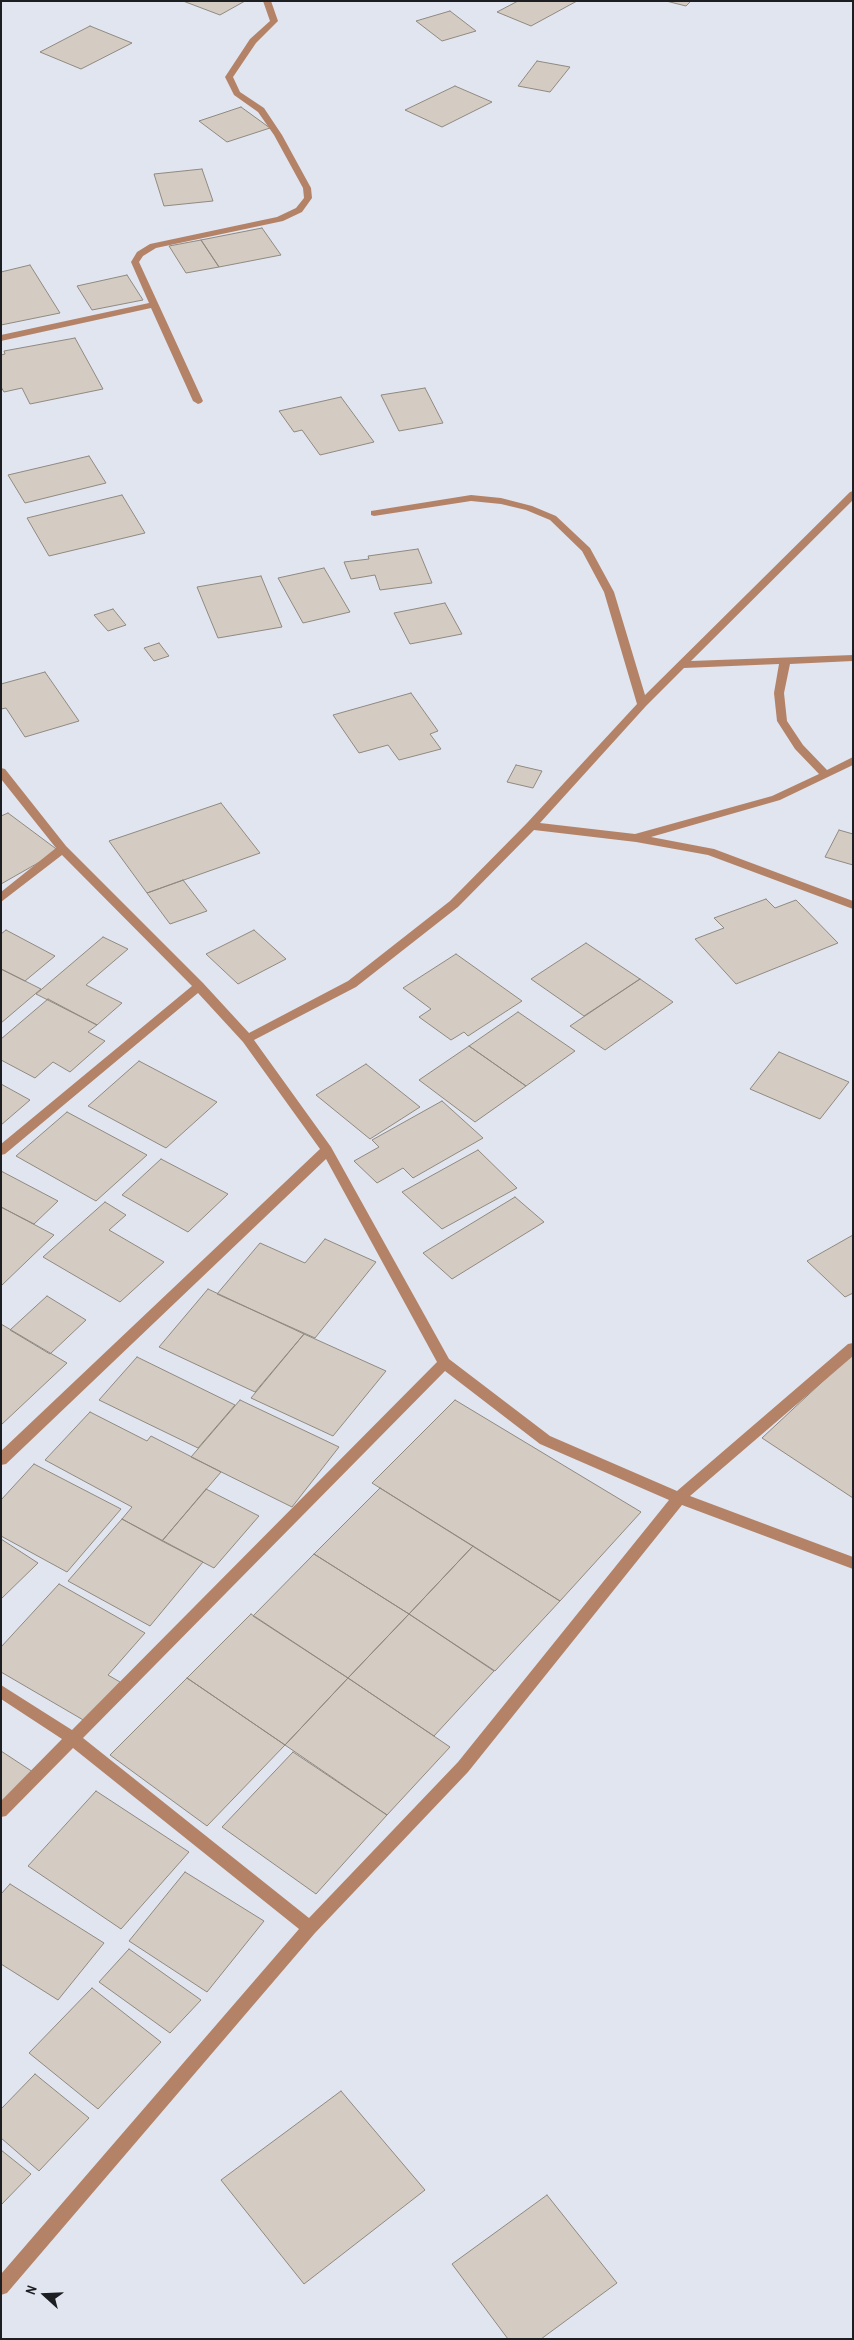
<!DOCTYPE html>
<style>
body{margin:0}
#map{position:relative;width:854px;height:2340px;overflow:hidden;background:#e0e5f0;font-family:"Archivo Narrow",sans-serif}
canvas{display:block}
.frame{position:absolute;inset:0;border:2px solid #1c1e22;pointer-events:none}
.north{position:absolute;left:20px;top:2270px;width:50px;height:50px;-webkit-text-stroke:4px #e0e5f0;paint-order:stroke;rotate:290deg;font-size:14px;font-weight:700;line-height:20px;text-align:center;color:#1c1e22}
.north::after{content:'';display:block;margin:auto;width:18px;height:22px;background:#1c1e22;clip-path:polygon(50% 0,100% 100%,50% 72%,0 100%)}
</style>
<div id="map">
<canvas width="854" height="2340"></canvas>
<div class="frame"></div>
<div class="north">N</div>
</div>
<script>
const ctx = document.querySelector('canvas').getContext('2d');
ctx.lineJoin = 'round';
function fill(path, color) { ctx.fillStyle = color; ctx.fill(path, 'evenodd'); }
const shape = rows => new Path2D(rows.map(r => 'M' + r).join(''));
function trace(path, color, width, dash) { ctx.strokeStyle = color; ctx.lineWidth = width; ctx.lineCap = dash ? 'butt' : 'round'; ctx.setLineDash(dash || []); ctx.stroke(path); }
const building = shape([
 [183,1,245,1,220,15,183,1],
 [518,1,577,1,531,26,497,12,518,1],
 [666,1,691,1,686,6,666,1],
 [450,11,476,31,442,41,416,21,450,11],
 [90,26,132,43,81,69,40,52,90,26],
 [537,61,570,67,550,92,518,86,537,61],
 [455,86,492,102,442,127,405,110,455,86],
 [241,107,270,128,227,142,199,121,241,107],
 [202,169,213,201,164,206,154,174,202,169],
 [262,228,281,255,219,267,201,240,262,228],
 [201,240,219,267,186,273,169,246,201,240],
 [30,265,60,313,1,325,1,272,30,265],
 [127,275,143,300,92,310,77,286,127,275],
 [75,338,103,389,30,404,22,388,4,392,1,387,1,355,5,354,4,351,75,338],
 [425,388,443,423,399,431,381,395,425,388],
 [341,397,374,442,320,455,302,430,294,432,279,411,341,397],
 [89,456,106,483,25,503,8,475,89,456],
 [122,495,145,533,49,556,27,518,122,495],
 [418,549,432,583,380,590,375,575,351,579,344,562,369,559,368,556,418,549],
 [324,568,350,612,303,623,278,578,324,568],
 [261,576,282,627,218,638,197,587,261,576],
 [445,603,462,634,410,644,394,613,445,603],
 [113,609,126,625,108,631,94,615,113,609],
 [159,643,169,656,154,661,144,648,159,643],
 [45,672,79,721,25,737,6,708,1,709,1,684,45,672],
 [411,693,438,731,430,734,441,749,399,760,388,745,359,753,333,715,411,693],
 [516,765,542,771,533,788,507,782,516,765],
 [221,803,260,853,147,893,109,841,221,803],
 [8,813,59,851,1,884,1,816,8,813],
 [839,830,853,834,853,865,825,857,839,830],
 [183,880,207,911,170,924,147,893,183,880],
 [766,899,775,908,796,900,838,943,736,984,695,939,724,928,714,918,766,899],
 [6,930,55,956,25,981,1,969,1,934,6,930],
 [254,930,286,959,238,984,206,954,254,930],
 [103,937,128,949,86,985,122,1003,97,1025,36,994,103,937],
 [586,943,640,979,584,1016,531,979,586,943],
 [456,954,522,1001,468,1036,464,1032,451,1040,419,1017,431,1009,403,988,456,954],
 [1,969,41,989,1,1023,1,969],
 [640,979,673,1002,605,1050,570,1026,640,979],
 [48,999,97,1025,88,1032,105,1041,70,1072,53,1062,35,1078,1,1060,1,1039,48,999],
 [518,1012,575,1051,526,1086,469,1046,518,1012],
 [469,1046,526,1086,475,1122,419,1080,469,1046],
 [779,1052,849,1082,820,1119,750,1089,779,1052],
 [139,1061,217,1102,166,1148,88,1106,139,1061],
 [366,1064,420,1107,370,1139,316,1095,366,1064],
 [1,1084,30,1100,1,1125,1,1084],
 [442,1101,483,1138,413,1178,403,1168,377,1183,354,1161,379,1147,372,1140,442,1101],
 [67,1112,147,1155,96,1201,16,1156,67,1112],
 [478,1150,517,1188,442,1229,402,1192,478,1150],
 [161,1159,228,1194,188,1232,122,1195,161,1159],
 [1,1171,58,1201,34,1224,1,1207,1,1171],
 [515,1197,544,1222,452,1279,423,1253,515,1197],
 [105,1202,126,1215,109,1230,164,1262,120,1302,43,1257,105,1202],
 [1,1207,54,1235,1,1286,1,1207],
 [853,1235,853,1293,845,1297,807,1261,853,1235],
 [325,1239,376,1262,315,1338,217,1294,260,1243,305,1263,325,1239],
 [208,1289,304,1334,255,1392,159,1347,208,1289],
 [47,1296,86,1320,50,1354,10,1330,47,1296],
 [1,1324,67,1363,1,1425,1,1324],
 [304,1334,386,1371,333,1436,251,1398,304,1334],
 [853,1353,853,1498,762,1438,853,1353],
 [137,1357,235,1405,198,1448,99,1400,137,1357],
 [240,1400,339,1447,292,1507,191,1457,240,1400],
 [455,1400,641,1512,560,1601,372,1483,455,1400],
 [90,1412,147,1441,151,1436,221,1472,162,1541,122,1519,132,1507,45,1460,90,1412],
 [34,1464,121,1509,67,1572,1,1536,1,1500,34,1464],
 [380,1488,473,1546,409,1614,314,1554,380,1488],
 [206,1489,259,1516,214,1568,162,1541,206,1489],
 [122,1519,203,1562,150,1626,68,1581,122,1519],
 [1,1539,38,1563,1,1599,1,1539],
 [473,1546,560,1601,495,1671,409,1614,473,1546],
 [314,1554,409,1614,348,1678,253,1616,314,1554],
 [59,1584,145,1633,108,1675,120,1682,85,1721,1,1672,1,1647,59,1584],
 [251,1614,348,1678,285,1745,187,1678,251,1614],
 [409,1614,494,1671,434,1736,348,1678,409,1614],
 [187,1678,285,1745,207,1826,110,1755,187,1678],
 [348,1678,450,1747,387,1815,285,1745,348,1678],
 [1,1751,33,1772,1,1805,1,1751],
 [293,1752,387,1815,316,1894,222,1827,293,1752],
 [96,1791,189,1852,121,1929,28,1866,96,1791],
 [185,1872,264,1921,207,1992,129,1941,185,1872],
 [10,1884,104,1943,58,2000,1,1964,1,1894,10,1884],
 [129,1949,201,2000,170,2033,99,1982,129,1949],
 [92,1988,161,2042,98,2109,29,2053,92,1988],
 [35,2074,89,2118,39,2171,1,2138,1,2109,35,2074],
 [341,2091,425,2190,304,2284,221,2180,341,2091],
 [1,2150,31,2174,1,2205,1,2150],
 [547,2195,617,2283,541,2339,508,2339,452,2264,547,2195]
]);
fill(building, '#d4cbc2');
trace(building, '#908980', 1);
fill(shape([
 [263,1,271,1,278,21,256,43,233,77,240,92,264,108,282,135,311,188,312,198,302,212,283,221,156,248,143,256,139,262,203,401,201,403,198,404,193,401,151,308,1,341,1,335,149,303,131,262,137,252,150,244,277,217,296,208,304,198,303,188,274,135,258,112,234,95,225,77,250,39,270,21,263,1],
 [853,491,853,500,691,661,853,655,853,661,790,664,784,693,787,721,803,745,827,770,853,757,853,765,780,800,651,837,714,849,853,901,853,909,708,855,636,842,534,830,458,907,356,987,254,1040,331,1147,449,1359,550,1436,677,1491,848,1344,853,1343,853,1356,690,1496,853,1557,853,1569,682,1505,468,1772,315,1933,7,2293,1,2295,1,2274,299,1929,73,1748,6,1816,1,1817,1,1801,62,1739,1,1699,1,1685,72,1730,437,1362,326,1159,6,1464,1,1465,1,1451,320,1149,243,1042,198,993,5,1154,1,1155,1,1144,192,986,62,855,1,902,1,892,56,848,1,779,1,768,5,769,66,846,203,983,249,1033,348,981,450,901,527,823,637,704,604,592,582,551,550,520,526,510,501,504,471,501,374,516,371,515,371,511,471,495,501,498,532,506,556,516,590,548,614,592,645,695,850,492,853,491],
 [779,664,774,693,777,721,795,749,819,774,772,796,635,834,540,823,646,706,684,668,779,664],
 [445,1371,540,1444,669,1500,458,1762,309,1918,83,1738,445,1371]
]), '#b48367');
</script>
